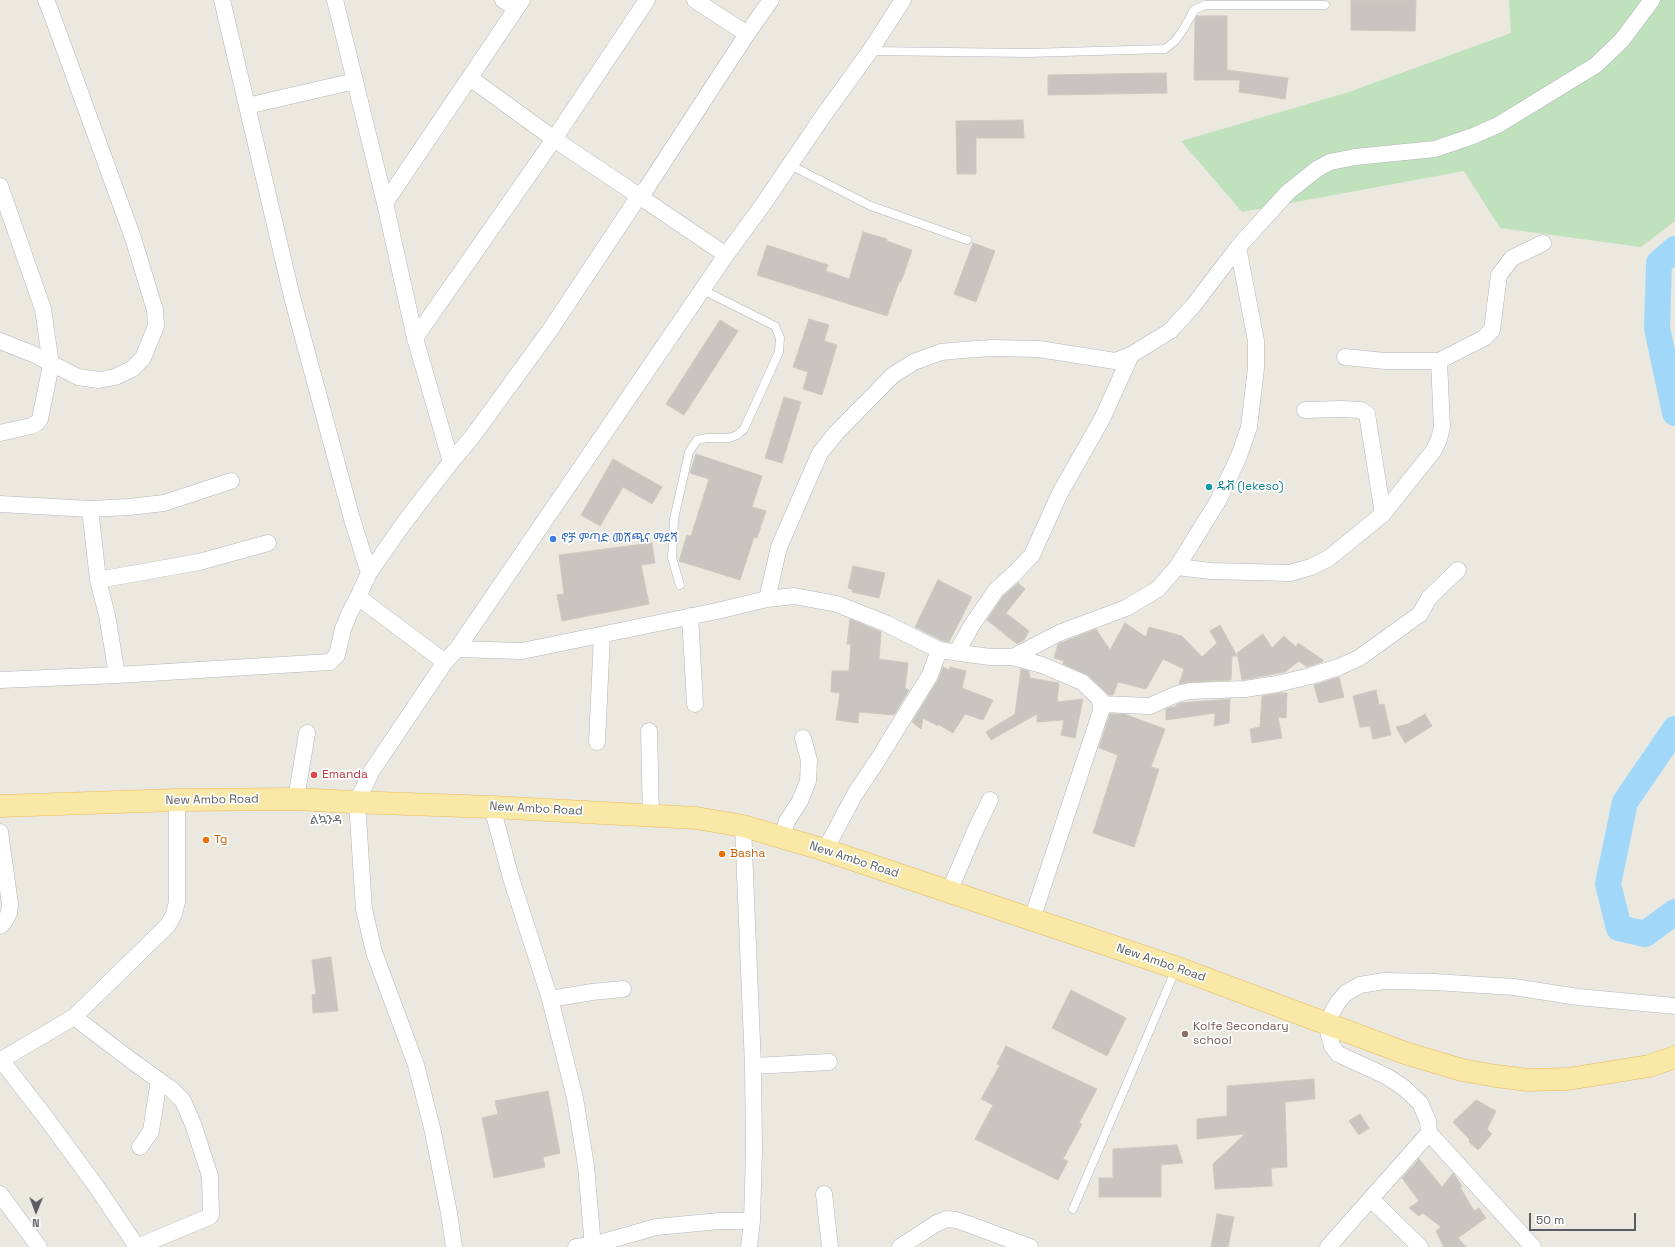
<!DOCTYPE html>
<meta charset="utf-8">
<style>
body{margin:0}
#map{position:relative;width:1675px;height:1247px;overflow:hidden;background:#ebe8e0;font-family:"Space Grotesk",sans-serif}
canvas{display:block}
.north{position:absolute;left:16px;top:1191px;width:40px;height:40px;-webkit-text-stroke:3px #fff;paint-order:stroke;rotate:181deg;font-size:11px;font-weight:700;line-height:16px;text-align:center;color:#595c60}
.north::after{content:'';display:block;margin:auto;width:14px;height:18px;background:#595c60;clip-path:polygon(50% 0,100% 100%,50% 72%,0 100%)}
.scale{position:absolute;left:1529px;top:1213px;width:107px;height:18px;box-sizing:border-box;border:2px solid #595c60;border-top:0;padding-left:5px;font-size:12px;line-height:14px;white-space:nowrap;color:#595c60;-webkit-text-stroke:3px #fff;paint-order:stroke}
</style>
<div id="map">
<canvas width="1675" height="1247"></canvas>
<div class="north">N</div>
<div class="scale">50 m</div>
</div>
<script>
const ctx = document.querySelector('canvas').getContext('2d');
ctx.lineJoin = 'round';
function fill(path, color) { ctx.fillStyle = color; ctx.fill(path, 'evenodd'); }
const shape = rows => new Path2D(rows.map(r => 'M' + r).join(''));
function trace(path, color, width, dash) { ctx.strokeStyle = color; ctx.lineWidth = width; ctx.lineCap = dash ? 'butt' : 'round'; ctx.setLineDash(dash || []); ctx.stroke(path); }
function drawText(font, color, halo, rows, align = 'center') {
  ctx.font = font + ' "Space Grotesk","Noto Sans Ethiopic",sans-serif'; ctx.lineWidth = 3.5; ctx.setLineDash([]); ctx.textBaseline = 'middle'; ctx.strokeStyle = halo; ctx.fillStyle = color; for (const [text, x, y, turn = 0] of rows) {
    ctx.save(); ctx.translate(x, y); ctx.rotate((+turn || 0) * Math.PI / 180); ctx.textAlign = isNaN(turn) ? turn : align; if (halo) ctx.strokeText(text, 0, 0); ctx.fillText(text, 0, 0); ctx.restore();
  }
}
fill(shape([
 [1509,0,1675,0,1675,221,1641,247,1500,228,1464,171,1242,212,1181,141,1349,92,1511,33]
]), '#bfe2bd');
trace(shape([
 [1675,249,1659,263,1657,328,1675,413],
 [1675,729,1625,802,1608,884,1619,928,1645,934,1675,912]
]), '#a1d8fa', 26);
const building = shape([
 [1351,0,1416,0,1415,31,1351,30,1351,0],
 [1197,16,1227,16,1227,70,1288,78,1285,99,1239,92,1240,80,1194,80,1195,20,1197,16],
 [1166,73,1167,93,1048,95,1048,75,1166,73],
 [1023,120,1024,138,976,138,976,174,957,174,956,121,1023,120],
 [863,232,887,239,887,241,912,250,901,282,899,282,887,316,757,275,767,245,828,265,826,271,849,279,863,232],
 [973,243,995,251,976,302,954,294,973,243],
 [809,319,829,325,824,341,837,345,822,395,803,389,808,372,793,367,809,319],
 [720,320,738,331,684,415,666,404,720,320],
 [784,397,801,402,782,463,765,458,784,397],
 [696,454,762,476,752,507,766,511,757,538,754,537,740,580,679,561,687,535,691,536,709,479,690,473,696,454],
 [613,459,662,487,652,504,623,487,600,526,581,515,613,459],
 [652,543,655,563,641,565,649,604,562,621,557,595,564,594,559,555,652,543],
 [853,566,885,573,879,598,852,592,853,590,848,588,853,566],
 [938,580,972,597,949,642,943,641,915,627,938,580],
 [1018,583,1025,589,1006,613,1029,631,1024,640,1017,644,987,620,1003,596,1018,583],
 [850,619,881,632,879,659,908,663,905,688,909,690,894,715,859,712,858,723,836,720,840,693,831,692,832,671,849,671,851,644,847,644,850,619],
 [1125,623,1146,637,1149,627,1182,636,1202,657,1217,643,1210,631,1220,625,1237,656,1232,656,1231,680,1190,682,1179,684,1184,669,1163,659,1146,689,1118,682,1113,695,1109,695,1088,675,1063,664,1064,661,1054,658,1058,644,1096,629,1110,650,1125,623],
 [1263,634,1272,648,1284,636,1296,647,1298,643,1323,660,1322,662,1307,667,1299,661,1285,672,1242,680,1237,653,1263,634],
 [943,667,949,670,950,667,966,671,962,688,993,700,983,720,965,714,953,733,938,724,938,726,923,718,921,729,912,722,938,680,943,667],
 [1021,669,1029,671,1030,678,1059,683,1057,702,1083,699,1075,738,1061,735,1064,720,1037,722,1037,714,991,740,986,732,1015,714,1021,669],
 [1339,677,1344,697,1319,703,1314,685,1339,677],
 [1376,690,1379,705,1384,704,1391,735,1373,739,1370,726,1360,727,1353,696,1376,690],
 [1281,693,1287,693,1286,718,1278,717,1282,738,1252,743,1250,729,1260,727,1262,696,1281,693],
 [1230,699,1229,723,1214,726,1215,713,1166,720,1166,709,1171,707,1176,707,1176,705,1180,703,1230,699],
 [1110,714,1124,714,1165,729,1151,767,1159,769,1134,847,1093,833,1118,755,1099,748,1110,714],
 [1425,714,1432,726,1405,743,1396,727,1408,724,1425,714],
 [331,957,338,1011,313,1013,312,995,316,994,312,960,331,957],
 [1071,990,1126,1018,1107,1056,1052,1028,1071,990],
 [1006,1046,1097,1089,1079,1123,1082,1124,1063,1159,1068,1161,1058,1180,975,1139,993,1105,981,1099,1000,1065,997,1064,1006,1046],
 [1314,1079,1315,1099,1285,1102,1287,1167,1271,1168,1272,1186,1215,1189,1213,1164,1245,1134,1197,1139,1197,1119,1227,1116,1227,1086,1314,1079],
 [548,1091,560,1153,543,1157,545,1167,494,1178,482,1118,498,1114,495,1101,548,1091],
 [1476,1100,1496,1111,1487,1129,1492,1134,1478,1150,1469,1142,1470,1140,1453,1122,1476,1100],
 [1360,1114,1369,1128,1359,1135,1349,1121,1360,1114],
 [1177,1145,1183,1163,1161,1165,1161,1197,1099,1197,1099,1178,1113,1178,1113,1149,1177,1145],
 [1419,1159,1442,1187,1453,1173,1462,1186,1460,1187,1474,1211,1479,1208,1486,1218,1458,1238,1466,1247,1444,1247,1436,1231,1441,1227,1423,1213,1419,1216,1409,1208,1419,1201,1402,1178,1419,1159],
 [1217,1214,1234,1217,1228,1247,1211,1247,1217,1214]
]);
fill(building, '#c8c4bf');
trace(building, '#cfc9bf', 1);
const service = shape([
 [870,51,1028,53,1165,49,1175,41,1183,30,1194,10,1205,5,1325,5],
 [790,165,871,206,967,240],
 [680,585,672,558,674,519,689,452,697,440,707,438,729,438,737,435,744,429,779,352,780,338,775,326,703,290],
 [1073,1209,1176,969]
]);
const minor = shape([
 [222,0,292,297,352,519,369,573],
 [335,0,385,203],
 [503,0,516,9],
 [695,0,747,34],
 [470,78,554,139,639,196,646,189,747,34,771,0],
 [247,106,355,81],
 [0,186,43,309,51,365,40,419,37,423,31,426,0,433],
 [415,338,554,139,647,0],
 [0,341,33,354,78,377,99,380,115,377,132,369,143,358,156,326,155,310,133,238,52,15,46,0],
 [1345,357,1385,361,1439,361],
 [1305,410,1342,409,1361,410,1367,414,1383,514],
 [451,462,415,338,385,203,522,0],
 [0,504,90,509,129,507,164,503,231,481],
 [90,509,98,580,107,615,117,675],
 [1177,567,1211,571,1290,573,1311,567,1329,558,1383,514,1434,450,1439,439,1442,427,1439,361,1484,338,1492,330,1499,275,1512,258,1543,243],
 [98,580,199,562,268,543],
 [358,597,369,573,404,523,451,462,472,437,510,385,550,330,639,196,726,255],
 [767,599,779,547,820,453,837,432,893,375,914,362,941,352,963,350,992,348,1039,349,1115,361,1131,355,1170,331,1193,306,1238,247,1288,192,1317,169,1330,162,1355,157,1435,149,1473,136,1498,125,1596,65,1622,40,1652,0],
 [690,616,695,704],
 [457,649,522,651,717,611,767,599,794,596,837,604,885,623,939,650,990,657,1013,657,1042,665,1082,682,1100,699,1101,711,1032,919],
 [957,652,972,625,996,590,1015,573,1032,555,1060,493,1102,419,1131,355],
 [1013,657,1059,633,1126,608,1158,589,1177,567,1218,501,1239,456,1249,427,1256,368,1256,341,1238,247],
 [0,680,117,675,330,662,337,655,343,629,350,612,358,597,445,662],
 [1101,704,1150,706,1177,694,1190,691,1245,689,1277,684,1310,676,1339,667,1359,658,1420,614,1429,598,1458,570],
 [649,731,651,815],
 [597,742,602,635],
 [296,799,307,733],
 [492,807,511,878,550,999,575,1098,586,1166,593,1247],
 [743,826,753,1066,754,1149,752,1221,749,1247],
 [0,832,10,904,9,913,5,921,0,926],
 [782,837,787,821,800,801,808,781,809,760,803,738],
 [825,850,855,794,877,761,930,675,939,650],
 [949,892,974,833,990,800],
 [550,999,592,992,623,989],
 [74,1017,132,1061,171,1089,183,1101,193,1124,210,1176,211,1215,209,1217,137,1247],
 [753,1066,829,1062],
 [140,1147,151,1131,159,1080],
 [0,1194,39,1247],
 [824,1194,830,1247],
 [1371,1199,1420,1247],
 [137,1247,96,1186,46,1118,1,1060,74,1017,168,925,174,914,177,902,177,800],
 [454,1247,449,1213,433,1132,416,1065,374,952,364,909,357,802,371,772,445,662,457,649,726,255,762,206,821,119,870,51,903,0],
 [576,1247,593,1245,656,1227,720,1221,752,1221],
 [900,1247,937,1223,947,1219,956,1220,968,1224,1030,1247],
 [1328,1247,1429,1133],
 [1533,1247,1429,1133,1428,1121,1420,1103,1403,1087,1386,1076,1338,1054,1332,1046,1326,1024,1338,1002,1346,993,1360,985,1384,981,1434,982,1514,987,1578,997,1675,1006]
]);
const primary = shape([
 [0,806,177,800,296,799,351,802,492,807,696,818,743,826,825,850,1183,970,1405,1053,1462,1070,1496,1076,1528,1080,1568,1079,1649,1066,1675,1057]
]);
trace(service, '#b3b6ba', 9);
trace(minor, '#b3b6ba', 17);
trace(primary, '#e8b95c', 23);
trace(service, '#fff', 8);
trace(minor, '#fff', 16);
trace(primary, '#fae8a6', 22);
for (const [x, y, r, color] of [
 [1209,487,4,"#0f9aa8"],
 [553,539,4,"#3f7fe0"],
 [314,775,4,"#e0444e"],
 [206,840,4,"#e8710a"],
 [722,854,4,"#e8710a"],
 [1185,1034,4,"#8d6e63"]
]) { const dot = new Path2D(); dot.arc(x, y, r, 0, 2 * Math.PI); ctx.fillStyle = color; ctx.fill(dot); trace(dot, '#fff', 1.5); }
drawText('12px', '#0d838f', '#fff', [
 ["ዴቭ (lekeso)",1217,487]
], 'left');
drawText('12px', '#366cbe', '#fff', [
 ["ኖቻ ምጣድ መሸጫና ማደሻ",561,539]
], 'left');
drawText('12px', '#be3a42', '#fff', [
 ["Emanda",322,775]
], 'left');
drawText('12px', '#595c60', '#fff', [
 ["New Ambo Road",212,800,-1],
 ["New Ambo Road",536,809,3],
 ["New Ambo Road",854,860,18],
 ["New Ambo Road",1161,963,19]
]);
drawText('12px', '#c56008', '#fff', [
 ["Tg",214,840],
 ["Basha",730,854]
], 'left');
drawText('12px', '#785e54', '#fff', [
 ["Kolfe Secondary",1193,1027],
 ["school",1193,1041]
], 'left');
drawText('13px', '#6a6e72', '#fff', [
 ["ልኳንዳ",326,820]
]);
</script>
